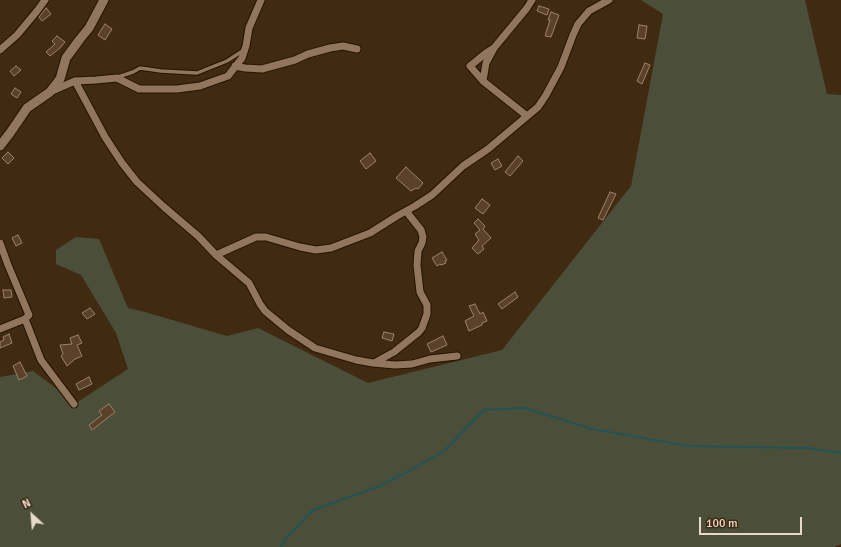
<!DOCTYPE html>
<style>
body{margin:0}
#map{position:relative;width:841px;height:547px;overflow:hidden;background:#402a12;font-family:Signika,sans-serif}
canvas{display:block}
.north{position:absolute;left:12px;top:495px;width:40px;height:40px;-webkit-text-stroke:3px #402a12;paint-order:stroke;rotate:334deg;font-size:11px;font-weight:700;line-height:16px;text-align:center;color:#e6d8ca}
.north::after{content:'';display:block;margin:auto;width:14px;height:18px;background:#e6d8ca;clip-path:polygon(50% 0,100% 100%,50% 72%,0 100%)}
.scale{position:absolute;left:699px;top:517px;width:103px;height:18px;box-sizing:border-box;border:2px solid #e6d8ca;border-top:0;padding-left:5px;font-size:12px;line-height:14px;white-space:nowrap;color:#e6d8ca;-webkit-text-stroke:3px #402a12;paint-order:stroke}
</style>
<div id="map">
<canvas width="841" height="547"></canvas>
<div class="north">N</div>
<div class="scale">100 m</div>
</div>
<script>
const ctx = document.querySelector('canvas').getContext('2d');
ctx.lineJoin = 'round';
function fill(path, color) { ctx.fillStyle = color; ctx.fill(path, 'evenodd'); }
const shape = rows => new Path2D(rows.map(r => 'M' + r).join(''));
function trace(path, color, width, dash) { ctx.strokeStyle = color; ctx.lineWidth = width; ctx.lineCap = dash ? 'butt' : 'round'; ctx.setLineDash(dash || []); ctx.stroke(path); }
fill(shape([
 [641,0,805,0,827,94,841,95,841,544,834,547,0,547,0,377,33,371,76,403,128,369,116,333,81,275,56,264,56,250,76,237,99,239,128,308,145,312,227,336,258,328,368,383,502,350,631,186,663,14]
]), '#4b4e38');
trace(shape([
 [281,547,286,538,313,510,380,486,409,471,444,451,484,410,525,408,592,429,689,446,808,448,841,453]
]), '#215458', 2);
const building = shape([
 [539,6,549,9,547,15,537,11,539,6],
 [46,8,51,14,42,21,39,17,46,8],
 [551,12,559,15,551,37,545,36,550,20,548,20,551,12],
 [105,24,112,29,105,40,98,35,105,24],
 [639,25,647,26,645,39,637,38,639,25],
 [57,36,65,42,60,48,50,56,46,52,55,44,52,41,57,36],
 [645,63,650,65,642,84,637,81,645,63],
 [16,66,21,70,14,76,10,71,16,66],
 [15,88,21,92,17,98,11,94,15,88],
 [8,152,14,158,8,164,2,158,8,152],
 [370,153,376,161,366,169,360,161,370,153],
 [518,156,523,161,510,176,505,172,518,156],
 [498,159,502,166,495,170,491,163,498,159],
 [406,167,423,183,418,189,416,188,411,191,396,178,406,167],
 [610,192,616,194,603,220,598,218,610,192],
 [482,199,490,205,483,214,475,208,482,199],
 [478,219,485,226,483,229,491,238,482,246,484,249,478,254,472,248,479,240,475,234,480,230,474,223,478,219],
 [18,235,22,243,16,246,12,238,18,235],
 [442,252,447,260,445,261,446,263,441,265,440,264,437,266,432,258,442,252],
 [3,290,11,290,12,297,4,298,3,290],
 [515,292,518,297,502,309,498,304,515,292],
 [475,304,480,314,483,312,487,321,482,323,482,325,469,331,465,321,474,316,469,306,475,304],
 [90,308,95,314,87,319,82,313,90,308],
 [384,332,394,334,392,341,382,338,384,332],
 [9,334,12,343,0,348,0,342,4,340,3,337,9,334],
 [78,335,82,343,77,345,82,356,75,359,67,366,61,356,63,354,60,345,72,344,70,338,78,335],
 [443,336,447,345,431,352,427,344,443,336],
 [20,362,27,376,19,380,13,366,20,362],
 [89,377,92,384,79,390,76,384,89,377],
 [109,404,115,412,92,430,89,425,102,415,99,411,109,404]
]);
fill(building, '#5a422a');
trace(building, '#9d8268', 1);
const lane = shape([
 [118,77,133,72,140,68,161,71,197,73,227,61,244,50]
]);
const street = shape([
 [494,48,486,53,470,66,483,81,527,116],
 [0,50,17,35,37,11,45,0],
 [235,66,245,68,262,69,295,60,308,54,330,48,343,46,357,49],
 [75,81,105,137,122,163,137,182,164,207,198,236,216,255,249,283,260,304,265,311,288,330,315,348,356,360,373,363,395,365,412,364,430,359,457,356],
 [483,81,486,63,494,48,527,8,532,0],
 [50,92,75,81,96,80,117,78,139,89,177,89,200,86,228,76,242,58,246,46,249,28,261,0],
 [0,243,8,265,29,315,25,319,0,329],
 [216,255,256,237,266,237,300,247,316,250,331,248,370,233,397,216,415,206,432,195,463,166,488,149,538,107,546,95,561,67,573,35,578,24,589,11,609,0],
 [25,319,41,360,74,404],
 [374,363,394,352,419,332,422,328,427,314,427,305,420,292,417,265,418,251,422,243,423,237,421,230,406,211]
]);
const secondary = shape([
 [0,146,10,133,27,108,50,92,60,79,66,58,80,39,89,28,104,0]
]);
trace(lane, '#261200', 5.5);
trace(street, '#261200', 9);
trace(secondary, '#261200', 11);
trace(lane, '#90765c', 3.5);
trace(street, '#90765c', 7);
trace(secondary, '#90765c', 9);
</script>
